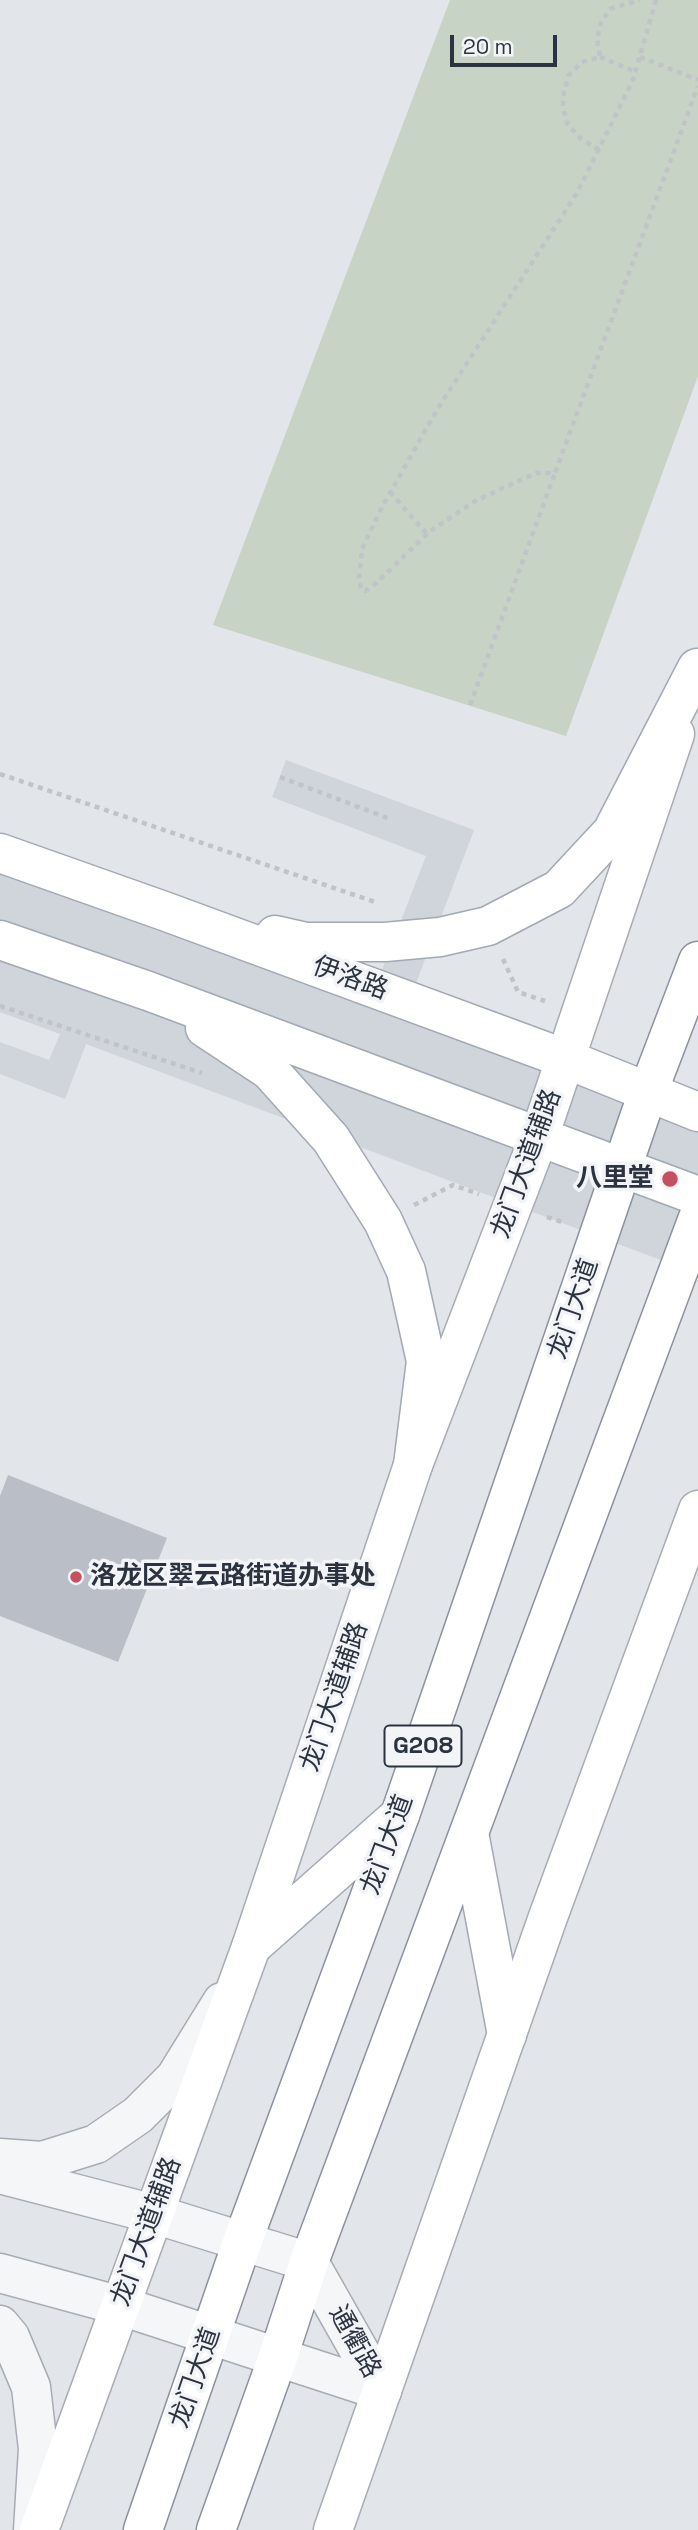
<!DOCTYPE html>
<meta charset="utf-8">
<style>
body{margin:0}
#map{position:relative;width:698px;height:2530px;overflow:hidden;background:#e2e5ea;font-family:"Space Grotesk",sans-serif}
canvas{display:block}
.scale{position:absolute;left:450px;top:35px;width:107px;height:32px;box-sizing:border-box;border:4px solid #2b3340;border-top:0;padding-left:9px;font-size:21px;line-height:24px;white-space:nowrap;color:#2b3340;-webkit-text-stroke:5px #f2f4f7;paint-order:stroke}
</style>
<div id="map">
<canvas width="698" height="2530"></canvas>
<div class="scale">20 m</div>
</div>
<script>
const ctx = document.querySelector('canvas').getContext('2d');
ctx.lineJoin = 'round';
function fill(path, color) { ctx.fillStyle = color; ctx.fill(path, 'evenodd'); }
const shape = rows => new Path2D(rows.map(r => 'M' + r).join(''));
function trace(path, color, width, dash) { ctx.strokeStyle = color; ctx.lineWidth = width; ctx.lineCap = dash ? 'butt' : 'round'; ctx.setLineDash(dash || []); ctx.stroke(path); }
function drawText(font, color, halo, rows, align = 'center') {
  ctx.font = font + ' "Space Grotesk","Noto Sans SC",sans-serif'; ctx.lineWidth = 7; ctx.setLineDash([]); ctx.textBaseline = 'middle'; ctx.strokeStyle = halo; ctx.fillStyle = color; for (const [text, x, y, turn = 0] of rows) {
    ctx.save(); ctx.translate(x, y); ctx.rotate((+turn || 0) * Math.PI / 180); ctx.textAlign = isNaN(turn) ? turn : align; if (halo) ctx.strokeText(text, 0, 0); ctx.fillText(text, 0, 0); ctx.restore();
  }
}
fill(shape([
 [286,760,474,830,415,986,698,1091,698,1274,86,1044,65,1099,0,1074,0,1042,49,1060,60,1034,0,1012,0,834,380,975,426,856,272,797]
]), '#d0d4db');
fill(shape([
 [450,0,698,0,698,376,566,736,213,625]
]), '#c7d3c4');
fill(shape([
 [8,1475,167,1538,118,1662,0,1616,0,1496]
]), '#babec6');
const tertiary = shape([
 [0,2158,42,2161,96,2144,138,2115,175,2078,222,2002],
 [0,2174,154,2214,309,2262,382,2391],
 [0,2273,121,2306,382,2391],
 [0,2325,10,2337,31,2387,38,2449,33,2530]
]);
const secondary = shape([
 [39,2530,251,1947,413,1465,539,1137,675,734],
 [333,2530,548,1917,698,1510]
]);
const primary = shape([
 [0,853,164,911,566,1059,698,1112],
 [275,935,306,942,385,942,440,937,488,926,559,889,612,832,697,668],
 [0,940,148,991,698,1196],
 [205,1028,270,1071,331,1139,383,1221,406,1271,426,1361,413,1465],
 [696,1517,698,1514],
 [469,1833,507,2035],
 [251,1947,400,1815]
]);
const trunk = shape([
 [143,2530,243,2240,400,1815,648,1092,698,961],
 [216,2530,278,2357,309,2262,698,1218]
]);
trace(tertiary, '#a7acb4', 41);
trace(secondary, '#a7acb4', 41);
trace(primary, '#a2a9b4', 41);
trace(trunk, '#8b929f', 41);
trace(shape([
 [656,0,633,80,577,193,438,408,381,509,362,549,359,578,361,589,365,591,372,587,430,531,477,500,536,473,555,473,698,86],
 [600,57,636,72],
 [640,57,698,80],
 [599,150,580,138,567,123,563,107,564,91,569,75,582,62,600,57,597,39,601,23,610,9,640,0],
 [390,492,427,534],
 [470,705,555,473],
 [0,774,378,903],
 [280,777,390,819],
 [503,959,518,992,545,1001],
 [0,1006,202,1073],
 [414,1205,453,1185,479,1194],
 [547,1217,565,1223]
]), '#c0c3c8', 4.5, [5, 5]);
trace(tertiary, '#f5f6f8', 38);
trace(secondary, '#fff', 38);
trace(primary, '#fff', 38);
trace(trunk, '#fff', 38);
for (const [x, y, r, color] of [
 [670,1179,9,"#c55160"],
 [76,1577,7,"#c55160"]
]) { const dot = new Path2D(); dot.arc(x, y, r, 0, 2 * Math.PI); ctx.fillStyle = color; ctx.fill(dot); trace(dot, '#f2f4f7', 2.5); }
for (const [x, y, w] of [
 [423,1746,77]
]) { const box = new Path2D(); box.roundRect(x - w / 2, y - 20.5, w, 41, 5); ctx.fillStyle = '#f2f4f7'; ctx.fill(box); trace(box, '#2b3340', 2); }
drawText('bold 24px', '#2b3340', null, [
 ["G208",423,1746]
]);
drawText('26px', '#2b3340', '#f2f4f7', [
 ["伊洛路",350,979,20],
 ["龙门大道辅路",527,1164,-70],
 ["龙门大道",574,1309,-71],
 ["龙门大道辅路",335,1697,-71],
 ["龙门大道",388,1845,-70],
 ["龙门大道辅路",147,2232,-70],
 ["通衢路",354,2342,61],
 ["龙门大道",196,2378,-71]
]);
drawText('bold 26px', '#2b3340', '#f2f4f7', [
 ["八里堂",654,1179],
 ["洛龙区翠云路街道办事处",90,1577,"left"]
], 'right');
</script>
